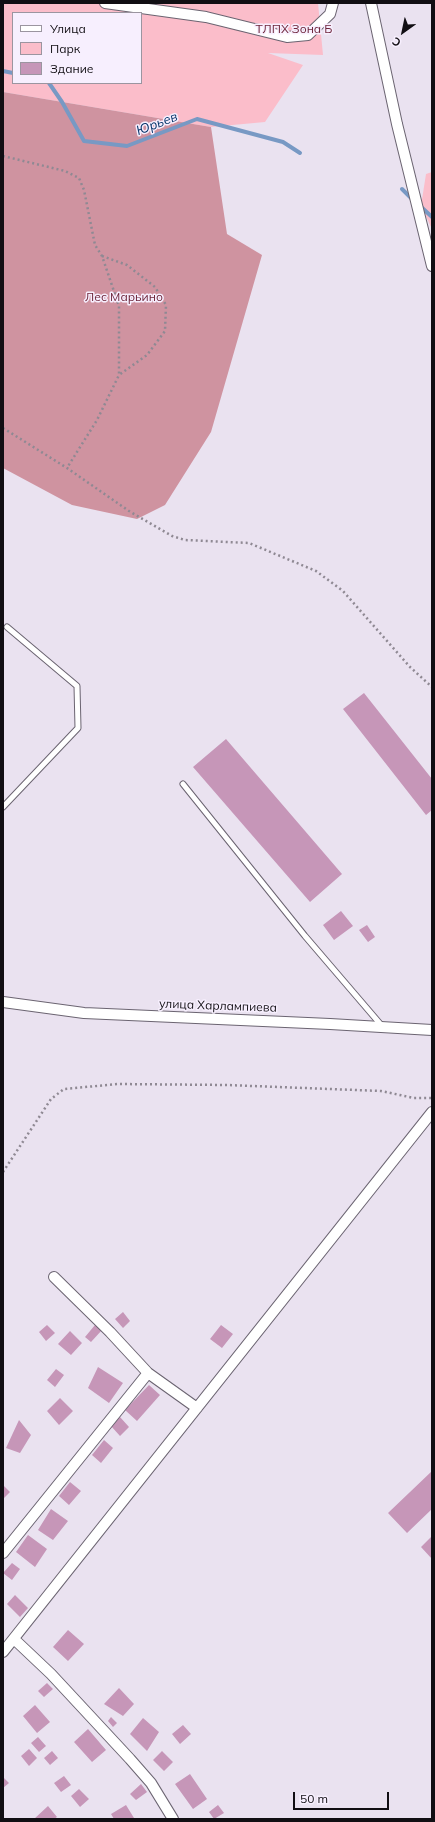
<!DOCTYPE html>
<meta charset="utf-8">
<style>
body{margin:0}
#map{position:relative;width:435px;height:1822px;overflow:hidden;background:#eae2f0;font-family:Mulish,sans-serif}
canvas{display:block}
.frame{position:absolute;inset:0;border:4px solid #110e13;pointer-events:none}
.legend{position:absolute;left:12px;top:12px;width:130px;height:72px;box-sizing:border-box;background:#f7effe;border:1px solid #9b95a0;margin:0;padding:5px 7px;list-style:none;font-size:12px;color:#110e13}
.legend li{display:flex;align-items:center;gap:8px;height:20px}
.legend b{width:20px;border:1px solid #9b95a0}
.north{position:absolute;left:383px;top:12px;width:40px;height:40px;-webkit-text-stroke:3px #f7effe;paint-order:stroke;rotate:213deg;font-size:11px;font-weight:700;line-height:16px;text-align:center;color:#110e13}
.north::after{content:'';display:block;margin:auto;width:14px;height:18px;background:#110e13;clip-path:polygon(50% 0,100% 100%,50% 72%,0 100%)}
.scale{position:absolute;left:293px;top:1792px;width:96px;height:18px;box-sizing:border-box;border:2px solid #110e13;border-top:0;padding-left:5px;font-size:12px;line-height:14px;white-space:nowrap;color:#110e13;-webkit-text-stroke:3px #f7effe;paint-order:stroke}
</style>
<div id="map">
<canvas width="435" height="1822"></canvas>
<div class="frame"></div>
<ul class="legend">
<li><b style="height:5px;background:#fff"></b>Улица</li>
<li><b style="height:11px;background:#fbbdca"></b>Парк</li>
<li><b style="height:11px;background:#c696b8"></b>Здание</li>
</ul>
<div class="north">С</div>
<div class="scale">50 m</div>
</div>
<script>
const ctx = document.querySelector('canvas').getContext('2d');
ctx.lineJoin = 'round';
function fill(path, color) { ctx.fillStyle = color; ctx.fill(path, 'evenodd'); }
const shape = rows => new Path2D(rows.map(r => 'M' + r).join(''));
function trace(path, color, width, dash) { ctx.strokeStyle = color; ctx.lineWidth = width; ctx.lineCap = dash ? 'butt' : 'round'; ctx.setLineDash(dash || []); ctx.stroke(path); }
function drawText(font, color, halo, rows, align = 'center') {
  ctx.font = font + ' Mulish,sans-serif'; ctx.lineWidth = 3; ctx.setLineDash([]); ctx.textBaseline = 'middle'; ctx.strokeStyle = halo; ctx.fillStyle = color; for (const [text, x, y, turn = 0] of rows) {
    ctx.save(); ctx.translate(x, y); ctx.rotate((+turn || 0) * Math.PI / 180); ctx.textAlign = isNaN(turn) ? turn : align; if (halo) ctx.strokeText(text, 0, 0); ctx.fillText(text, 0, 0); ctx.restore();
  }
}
fill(shape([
 [3,3,318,3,323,55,268,53,303,65,265,122,211,127,3,92],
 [13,13,141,13,141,83,13,83],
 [432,172,432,229,421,206,426,174]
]), '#fbbdca');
fill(shape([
 [3,92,211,127,227,234,262,255,211,432,165,505,137,519,72,505,3,468]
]), '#cf93a0');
trace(shape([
 [3,71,13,73],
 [49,83,62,102,84,141,127,146,197,119,283,142,300,153],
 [402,189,412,199],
 [419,205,432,217]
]), '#7899c4', 4);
fill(shape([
 [364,693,432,779,432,810,426,815,343,709],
 [226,739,342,874,310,902,193,767],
 [341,911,353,926,334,940,323,925],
 [367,925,375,937,368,942,359,930],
 [123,1312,130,1321,123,1328,115,1319],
 [47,1325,55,1333,46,1341,39,1332],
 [95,1325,102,1330,91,1342,85,1337],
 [221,1325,233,1334,222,1348,210,1339],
 [70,1331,82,1343,71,1355,58,1344],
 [98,1367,123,1383,109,1403,88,1388],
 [56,1369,64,1375,55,1387,47,1380],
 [149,1385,160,1395,137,1421,125,1410],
 [60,1398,73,1411,59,1425,47,1411],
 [120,1417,129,1427,120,1436,111,1426],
 [19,1420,31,1435,20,1453,6,1448],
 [104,1440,113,1448,101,1463,92,1455],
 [432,1471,432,1509,407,1533,388,1513],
 [70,1482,81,1491,69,1505,59,1496],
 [3,1485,10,1492,3,1499],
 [51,1509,68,1521,53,1540,38,1530],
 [28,1535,47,1549,35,1567,16,1552],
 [432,1536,432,1559,421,1547],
 [12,1563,20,1569,12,1580,3,1573],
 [15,1595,28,1608,20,1617,7,1604],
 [68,1630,84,1644,68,1661,53,1647],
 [47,1683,53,1689,44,1697,38,1691],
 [119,1688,134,1704,123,1716,104,1704],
 [35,1705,50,1722,37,1733,23,1716],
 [111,1717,117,1723,113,1727,108,1721],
 [143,1718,159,1732,147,1751,130,1734],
 [183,1725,191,1734,180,1744,172,1734],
 [88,1729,106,1750,92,1762,74,1742],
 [38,1737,46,1746,39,1752,31,1743],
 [29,1749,37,1758,29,1766,21,1756],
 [52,1751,58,1758,50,1765,44,1758],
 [162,1751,173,1762,164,1771,153,1760],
 [190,1774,207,1799,193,1809,175,1784],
 [64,1776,71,1785,61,1792,54,1783],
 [3,1777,9,1783,3,1788],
 [141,1784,147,1792,136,1800,130,1794],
 [79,1789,89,1799,80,1807,71,1796],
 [126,1805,134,1818,114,1819,111,1814],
 [218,1805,224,1813,214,1819,209,1812],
 [48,1806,57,1817,54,1819,34,1819]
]), '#c696b8');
const service = shape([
 [183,784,305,936,382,1026],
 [3,807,78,728,77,686,7,627]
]);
const minor = shape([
 [105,3,206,17,287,37,308,35,330,14,333,3],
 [371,3,397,124,432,266],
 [3,1002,84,1013,330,1024,432,1030],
 [54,1277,110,1332,148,1373,197,1408],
 [3,1553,148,1373],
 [14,1639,51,1674,130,1759,151,1783,173,1819],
 [3,1652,432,1112]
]);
trace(service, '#6b6471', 7);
trace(minor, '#6b6471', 12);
trace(shape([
 [3,156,65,171,79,178,84,190,95,245,102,256,119,306,119,375,97,420,67,468],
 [102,256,127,265,155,287,166,305,165,331,147,355,119,375],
 [3,428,67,468,129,511,172,536,185,540,249,543,316,571,343,591,410,667,432,687],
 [3,1172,51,1099,64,1089,118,1084,227,1085,381,1091,414,1098,432,1098]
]), '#8f8993', 2.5, [2, 3]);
trace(service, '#fff', 5);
trace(minor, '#fff', 10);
drawText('12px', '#6d253a', '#f7effe', [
 ["ТЛПХ Зона Б",294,29],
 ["Лес Марьино",124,297]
]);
drawText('12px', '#110e13', '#f7effe', [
 ["улица Харлампиева",218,1006,2]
]);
drawText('italic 13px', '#07356a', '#f7effe', [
 ["Юрьев",157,124,-21]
]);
</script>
